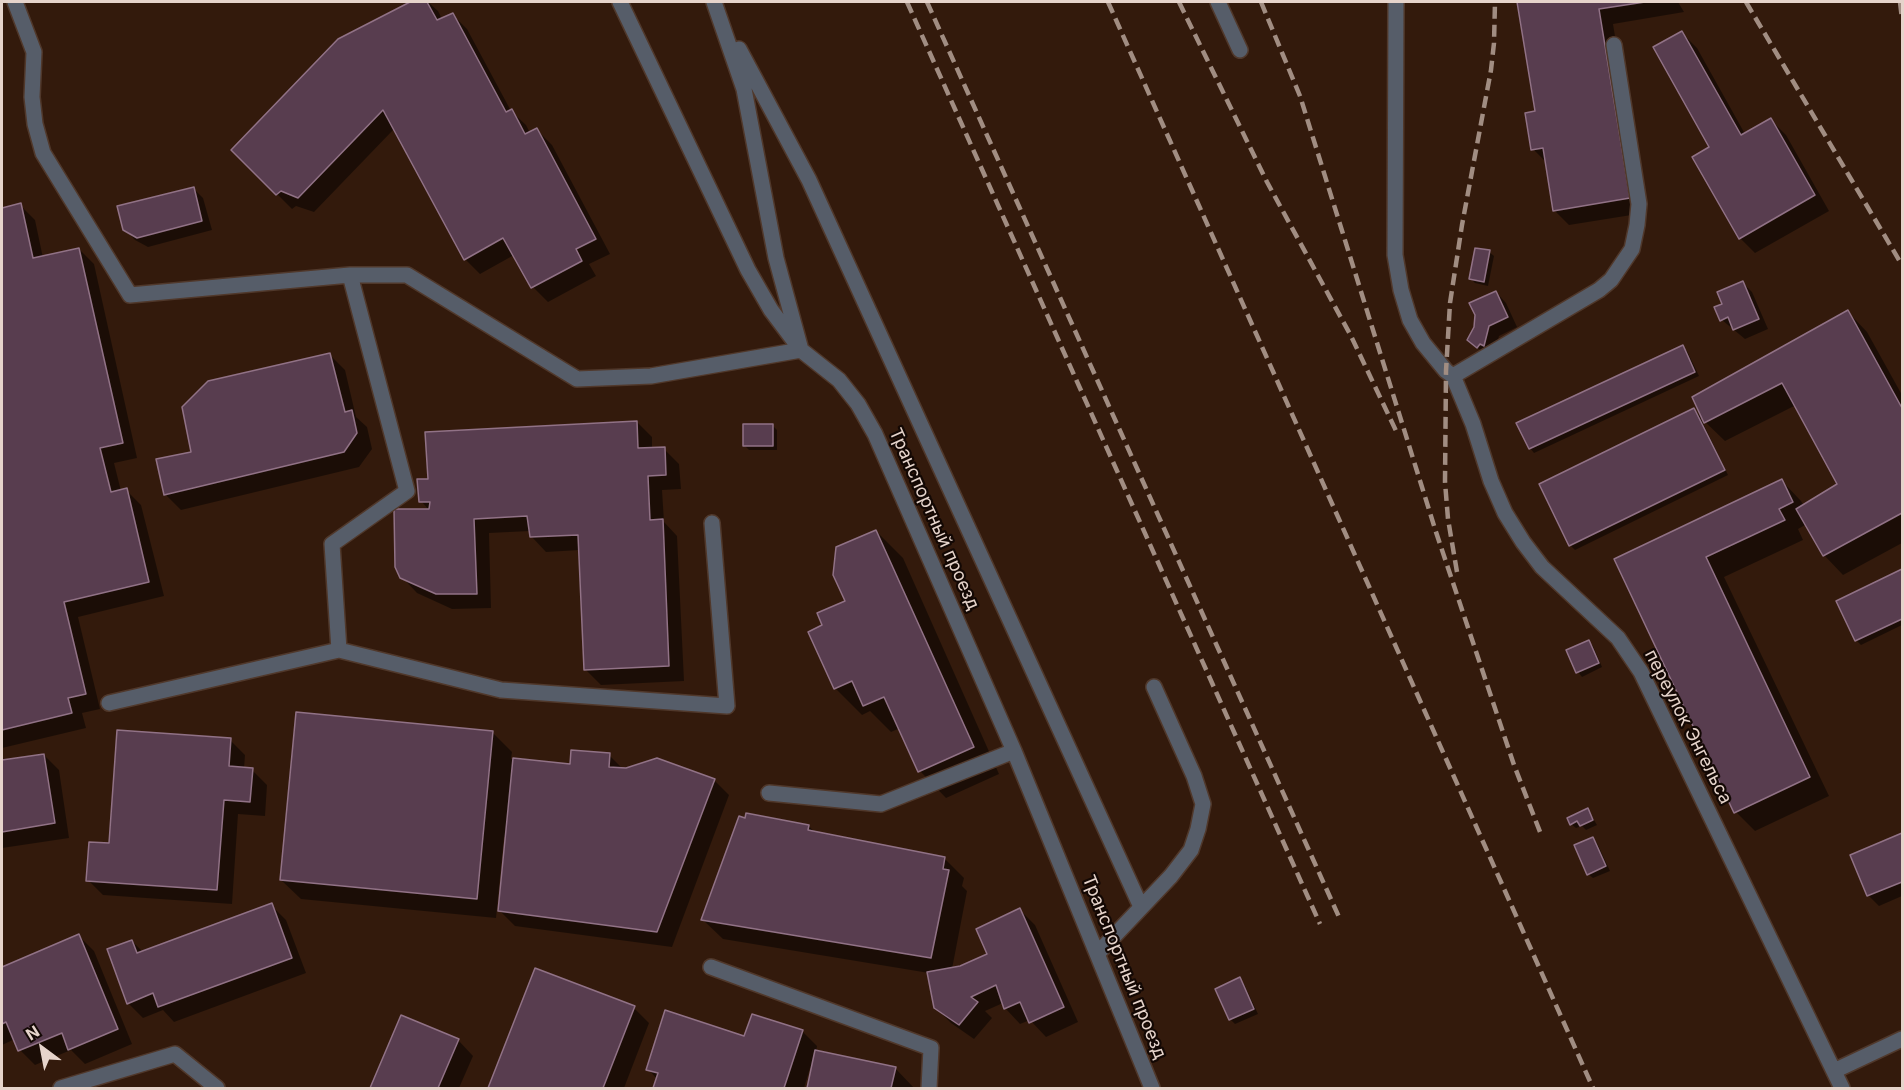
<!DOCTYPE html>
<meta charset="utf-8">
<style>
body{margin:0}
#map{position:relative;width:1904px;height:1090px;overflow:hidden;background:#331a0c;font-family:Inter,sans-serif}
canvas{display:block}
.frame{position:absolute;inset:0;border:3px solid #e6d4cb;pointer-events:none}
.north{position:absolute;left:12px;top:1018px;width:60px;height:60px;-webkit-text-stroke:4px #130804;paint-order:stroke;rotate:328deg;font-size:16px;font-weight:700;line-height:24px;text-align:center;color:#e6d4cb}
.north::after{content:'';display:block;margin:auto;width:21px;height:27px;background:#e6d4cb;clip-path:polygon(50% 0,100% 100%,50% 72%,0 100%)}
</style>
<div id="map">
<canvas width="1904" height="1090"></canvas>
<div class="frame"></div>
<div class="north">N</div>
</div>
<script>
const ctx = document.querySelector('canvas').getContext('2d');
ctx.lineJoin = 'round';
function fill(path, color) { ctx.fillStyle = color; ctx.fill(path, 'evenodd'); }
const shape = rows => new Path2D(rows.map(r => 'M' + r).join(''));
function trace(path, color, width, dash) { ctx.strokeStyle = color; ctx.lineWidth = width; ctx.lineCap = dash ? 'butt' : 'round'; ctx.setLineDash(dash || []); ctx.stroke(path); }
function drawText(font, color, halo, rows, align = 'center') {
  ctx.font = font + ' Inter,sans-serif'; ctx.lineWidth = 4.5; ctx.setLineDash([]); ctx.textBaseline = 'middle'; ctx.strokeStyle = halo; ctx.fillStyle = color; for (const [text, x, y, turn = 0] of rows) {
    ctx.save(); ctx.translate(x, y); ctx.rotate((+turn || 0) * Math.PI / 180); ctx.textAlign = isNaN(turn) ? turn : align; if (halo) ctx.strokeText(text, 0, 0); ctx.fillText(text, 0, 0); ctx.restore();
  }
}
fill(shape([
 [413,2,428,2,438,11,442,19,452,14,467,29,511,111,526,125,530,133,537,130,552,145,610,254,589,264,596,276,548,302,533,287,514,255,480,274,465,259,394,129,314,212,296,206,292,209,233,150,339,41],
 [1519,2,1678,2,1684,12,1613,24,1644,213,1569,225,1554,210,1547,163,1533,149,1537,112],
 [1682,33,1697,48,1745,134,1771,120,1786,135,1829,211,1755,253,1740,238,1711,147],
 [193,188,203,198,212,230,148,247,135,240,125,229],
 [20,205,35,220,43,258,79,249,94,264,137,458,114,463,121,491,126,490,141,505,164,596,78,617,100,709,82,713,86,728,2,748,2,209],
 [1489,252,1494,256,1488,286,1475,283,1471,279],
 [1742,282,1752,292,1768,329,1745,339,1722,320,1724,305],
 [1496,292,1506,303,1517,327,1499,336,1494,355,1488,357,1469,340],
 [1848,312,1867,332,1902,395,1902,543,1843,575,1824,555,1807,524,1798,529,1803,540,1724,577,1829,796,1755,831,1736,812,1616,560,1782,481,1801,501,1804,506,1839,484,1796,405,1725,441,1700,417,1728,475,1575,550,1570,545,1541,485,1694,410,1704,420],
 [1683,347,1687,351,1699,376,1534,453,1530,448],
 [330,355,345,370,356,417,367,427,372,449,359,467,181,510,166,495,158,460,193,453],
 [637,422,652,437,652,449,664,449,679,464,681,489,662,490,664,522,677,536,684,681,601,685,586,670,580,550,546,552,531,536,530,531,489,533,491,608,452,609,417,593,402,577,429,510,421,501,430,481],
 [773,426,777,430,777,450,749,450,745,446],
 [876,531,903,558,999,774,946,798,920,771,900,728,891,732,870,711,862,715,835,688,824,626,847,602],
 [1902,571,1902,625,1861,645,1856,640,1838,601],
 [1588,642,1593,646,1602,667,1582,677,1578,672],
 [492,732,512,752,511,759,571,765,609,755,623,769,714,780,729,795,672,947,515,926,500,911,507,838,504,837,496,918,301,899,281,880],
 [230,740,245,755,244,769,252,770,267,785,265,816,238,814,232,904,103,895,88,880,111,845],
 [44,755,59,770,69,838,2,848,2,762],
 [1588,810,1597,825,1586,830,1582,826,1576,828,1571,824],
 [809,826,815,833,944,858,964,878,962,886,967,891,952,969,989,955,1020,910,1035,925,1078,1022,1046,1037,1030,1020,1020,1024,1006,1009,1003,1003,985,1011,992,1018,974,1039,951,1023,935,1007,929,973,723,939,703,920],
 [1902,834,1902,896,1879,906,1869,896,1852,856],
 [1593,838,1597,843,1610,871,1593,878,1588,874],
 [271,905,286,920,306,973,174,1022,163,1010,143,1018,128,1003,132,941,143,952],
 [79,936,94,951,132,1044,85,1064,71,1050,35,1065,20,1050,15,1039,2,1045,2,968],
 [535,970,634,1008,649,1023,624,1088,489,1088],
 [1240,979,1244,984,1258,1014,1235,1024,1230,1019,1217,989],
 [402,1017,458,1040,473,1056,459,1088,372,1088],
 [802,1031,817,1046,816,1052,895,1068,914,1088,808,1088,813,1069,810,1068,804,1088,654,1088,657,1079,648,1069,745,1038]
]), '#0007');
const building = shape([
 [410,2,427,2,437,20,453,13,506,112,512,109,525,134,537,128,596,239,576,249,582,261,531,288,503,238,464,260,383,110,298,198,281,191,276,195,231,150,338,39,410,2],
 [1517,2,1645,2,1599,9,1630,198,1553,211,1543,148,1531,150,1525,113,1535,111,1517,2],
 [1682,31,1741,135,1771,118,1815,195,1739,239,1692,157,1709,147,1653,47,1682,31],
 [194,187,202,221,137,238,123,230,117,206,194,187],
 [21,203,33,258,79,248,123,443,100,448,111,492,127,488,149,582,64,602,86,694,68,698,72,713,2,730,2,208,21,203],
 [1475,248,1490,250,1484,282,1469,279,1475,248],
 [1743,281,1759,319,1733,330,1728,317,1720,321,1714,307,1722,304,1717,292,1743,281],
 [1496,291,1508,317,1489,326,1484,346,1480,344,1477,348,1467,340,1474,327,1475,315,1469,303,1496,291],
 [1848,310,1902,408,1902,513,1823,556,1796,509,1837,484,1782,383,1704,423,1692,397,1848,310],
 [1683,345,1695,372,1529,449,1516,423,1683,345],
 [330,353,345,412,352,410,357,433,344,452,164,495,156,459,191,452,182,407,208,381,330,353],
 [1694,408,1725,470,1569,546,1539,484,1694,408],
 [637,421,638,448,665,447,666,475,648,476,650,520,663,519,669,666,584,670,578,535,530,537,527,516,474,519,477,594,436,594,400,578,395,567,394,509,429,509,430,502,419,502,417,479,428,479,425,432,637,421],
 [743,424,773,424,773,446,743,446,743,424],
 [1782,479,1793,502,1779,509,1785,520,1706,557,1810,777,1734,813,1614,559,1782,479],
 [876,530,974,747,918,772,884,697,863,706,852,681,834,689,808,632,822,625,817,613,845,601,833,575,836,547,876,530],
 [1902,569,1902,619,1855,641,1836,601,1902,569],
 [1589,640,1599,663,1576,673,1566,650,1589,640],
 [296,712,493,731,477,899,280,880,296,712],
 [117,730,231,738,229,766,253,768,250,802,224,800,217,890,86,881,89,842,109,843,117,730],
 [571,750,610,753,609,767,626,768,657,758,715,779,657,932,498,911,513,758,570,764,571,750],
 [44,754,55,823,2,832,2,760,44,754],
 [1588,808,1593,820,1580,826,1577,821,1570,825,1567,818,1588,808],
 [746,813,809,825,808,830,945,857,943,869,949,870,931,958,701,920,739,816,745,818,746,813],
 [1902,833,1902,882,1867,896,1850,855,1902,833],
 [1593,837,1606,866,1587,875,1574,845,1593,837],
 [272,903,292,958,158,1007,153,993,127,1004,107,949,132,940,137,953,272,903],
 [1020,908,1064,1007,1029,1023,1020,1002,1004,1009,996,985,971,997,978,1002,959,1025,934,1008,927,972,960,966,987,954,976,929,1020,908],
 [79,934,118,1029,68,1050,62,1033,18,1051,6,1022,2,1024,2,967,79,934],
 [535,968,635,1006,603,1088,488,1088,535,968],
 [1240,977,1254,1009,1229,1020,1215,989,1240,977],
 [665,1010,744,1036,752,1014,803,1030,784,1088,653,1088,658,1073,646,1070,665,1010],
 [401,1015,459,1039,438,1088,370,1088,401,1015],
 [815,1050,896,1067,891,1088,807,1088,815,1050]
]);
fill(building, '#583d4f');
trace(building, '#917286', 1.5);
const minor = shape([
 [15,2,34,52,32,97,35,124,43,153,130,295,350,275,407,275,577,379,651,376,801,350,776,258,744,89,714,2],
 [620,2,748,270,771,310,801,350,839,380,858,404,875,434,1014,751,1152,1088],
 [1218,2,1240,50],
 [1396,2,1395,255,1401,290,1410,320,1423,343,1446,371,1453,376,1473,424,1491,481,1505,513,1523,542,1542,567,1618,638,1641,672,1842,1088],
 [739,49,809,180,1141,907],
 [1453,376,1599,290,1611,280,1632,249,1637,225,1639,204,1614,45],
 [339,650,332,544,407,491,350,275],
 [109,703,339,650,501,690,727,706,712,523],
 [769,793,881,804,1014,751],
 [1098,953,1171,876,1191,850,1198,829,1203,804,1194,776,1154,687],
 [711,967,931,1048,929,1088],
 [1834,1071,1902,1039],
 [61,1088,175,1054,217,1088]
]);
trace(minor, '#50382b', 18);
trace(minor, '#565d69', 15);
trace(shape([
 [907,2,1320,924],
 [927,2,1339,917],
 [1108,2,1593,1088],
 [1179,2,1267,182,1351,336,1398,435],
 [1261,2,1300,96,1436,532,1514,765,1542,837],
 [1746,2,1902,265],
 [1900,2,1902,19],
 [1457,572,1448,519,1445,482,1446,371,1450,303,1462,225,1491,70,1494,43,1495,2]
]), '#a18d82', 4.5, [12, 6]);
drawText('18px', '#e6d4cb', '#130804', [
 ["Транспортный проезд",934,519,66],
 ["переулок Энгельса",1688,727,63],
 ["Транспортный проезд",1124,967,68]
]);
</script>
